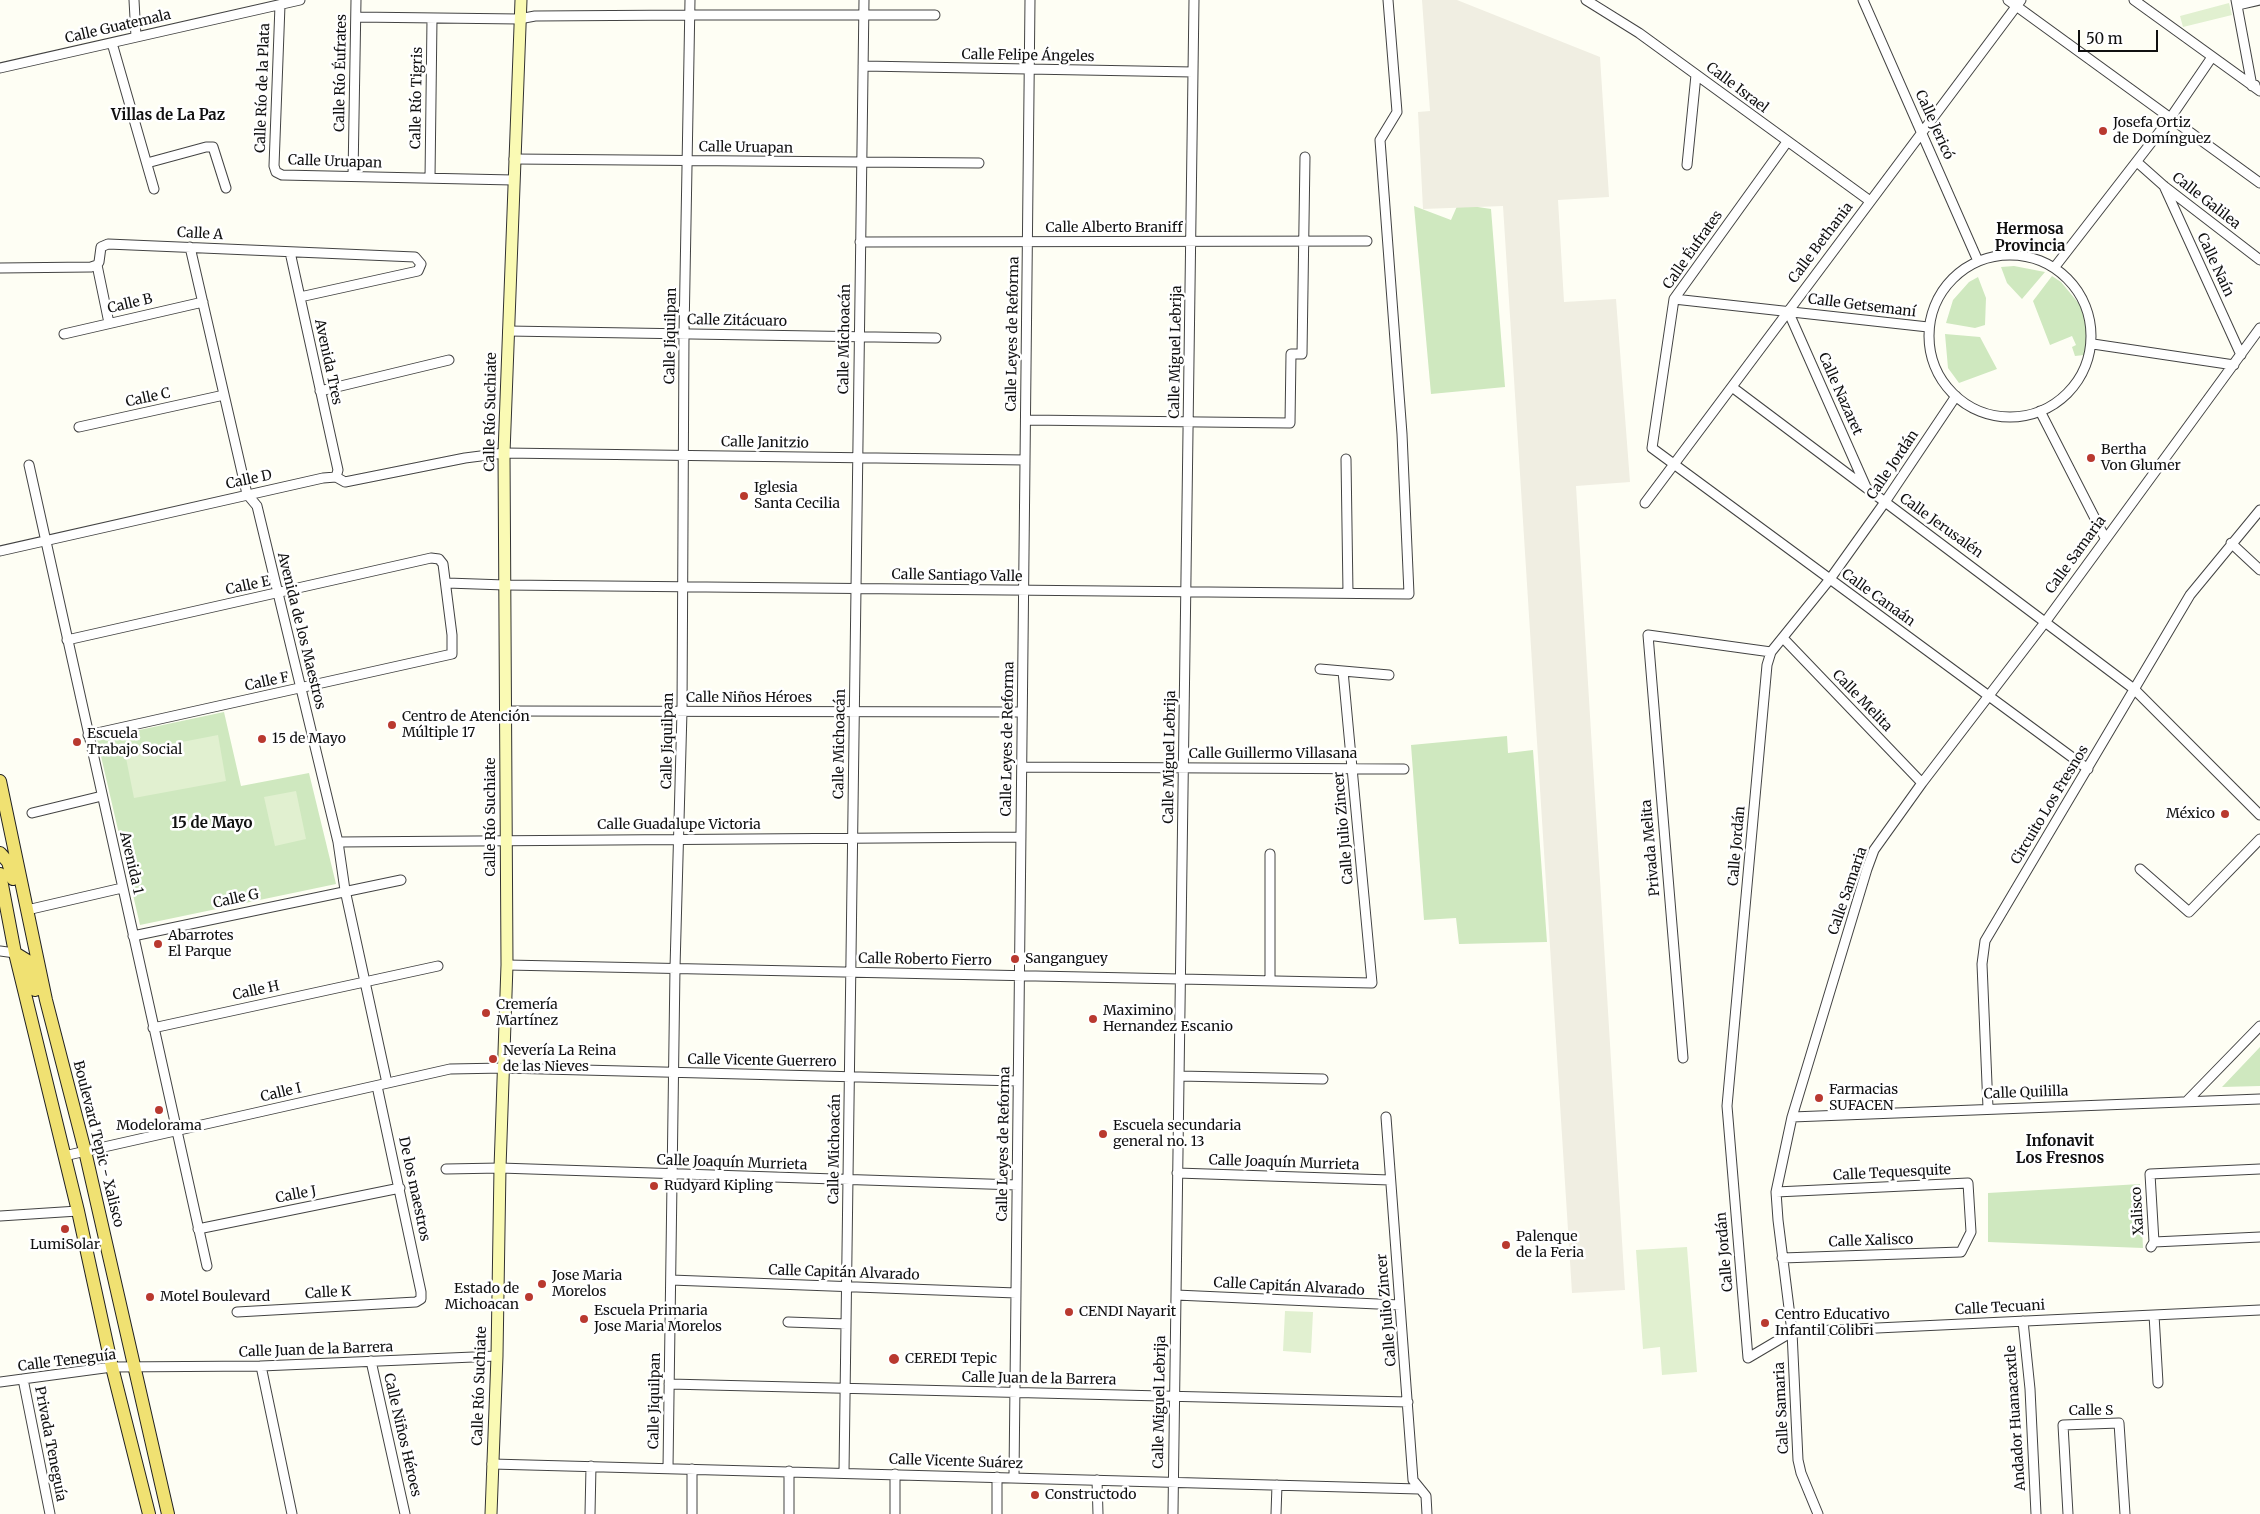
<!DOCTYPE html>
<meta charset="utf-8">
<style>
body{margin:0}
#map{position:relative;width:2260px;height:1514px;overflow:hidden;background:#fefef4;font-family:Merriweather,serif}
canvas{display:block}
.scale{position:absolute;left:2078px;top:30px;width:80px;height:22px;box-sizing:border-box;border:2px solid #101010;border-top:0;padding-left:6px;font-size:15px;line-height:18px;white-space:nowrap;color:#101010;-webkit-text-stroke:4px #fff;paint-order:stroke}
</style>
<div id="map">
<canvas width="2260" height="1514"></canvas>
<div class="scale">50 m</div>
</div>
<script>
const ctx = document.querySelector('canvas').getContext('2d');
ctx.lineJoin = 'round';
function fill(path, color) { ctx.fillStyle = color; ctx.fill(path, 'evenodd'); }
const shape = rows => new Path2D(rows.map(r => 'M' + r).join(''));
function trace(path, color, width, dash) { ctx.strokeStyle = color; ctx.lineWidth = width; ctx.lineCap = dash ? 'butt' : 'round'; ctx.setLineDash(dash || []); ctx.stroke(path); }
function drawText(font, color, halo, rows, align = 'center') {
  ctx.font = font + ' Merriweather,serif'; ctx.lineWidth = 5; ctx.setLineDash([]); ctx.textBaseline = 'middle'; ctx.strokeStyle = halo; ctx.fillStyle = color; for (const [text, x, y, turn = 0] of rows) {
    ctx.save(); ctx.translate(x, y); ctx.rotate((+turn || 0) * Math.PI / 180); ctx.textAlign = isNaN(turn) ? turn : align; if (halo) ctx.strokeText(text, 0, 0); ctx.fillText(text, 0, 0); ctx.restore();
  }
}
fill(shape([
 [1458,204,1491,209,1505,387,1431,394,1414,206,1451,220],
 [2014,266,2045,272,2022,299,2007,283,2001,267],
 [2052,276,2061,282,2080,305,2088,329,2088,341,2084,355,2075,356,2072,347,2076,345,2072,336,2050,345,2033,301],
 [1978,277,1986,298,1985,325,1975,328,1946,323,1953,300,1969,282],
 [1945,334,1980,337,1997,369,1959,383,1948,368],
 [224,712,241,786,309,773,336,884,140,925,97,739],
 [1507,736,1508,753,1533,750,1547,942,1459,944,1456,918,1424,920,1411,745],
 [2260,1047,2260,1086,2222,1087],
 [2140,1184,2143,1248,1988,1242,1988,1193]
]), '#cfe8bf');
fill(shape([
 [2229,3,2232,15,2183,27,2180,16],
 [218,735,226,781,134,798,125,753],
 [296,791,306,839,275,846,264,797],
 [1687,1247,1697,1372,1662,1375,1660,1347,1643,1349,1636,1250],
 [1285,1311,1313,1312,1311,1353,1283,1351]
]), '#e1f0d0');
fill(shape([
 [1422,0,1457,0,1600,57,1609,197,1558,200,1564,302,1616,299,1630,482,1576,486,1625,1290,1572,1293,1503,206,1423,209,1418,112,1430,111]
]), '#f0eee2');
const minor = shape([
 [134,0,136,37],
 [1586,0,1639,33,1870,201],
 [1863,0,1978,261],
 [2008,0,2260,183],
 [2134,0,2260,91],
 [2236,0,2252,86,2255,85],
 [280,5,274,166,276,172,282,175,513,180],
 [2238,5,2260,0],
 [356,17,519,19,535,16,690,15,935,15],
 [112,43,154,189],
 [863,66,1193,72],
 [0,68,300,0],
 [1787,142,1674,299,1652,448,2088,769],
 [514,159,979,163],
 [2137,162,2164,186,2260,260],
 [147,163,206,147,213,147,226,188],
 [1687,165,1696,75],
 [353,176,356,0],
 [430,178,432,19],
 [2164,186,2241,355],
 [860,242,1367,241],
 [190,247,247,494,257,506,338,842,345,890,387,1083],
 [290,252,338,470,336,477],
 '1929 336a81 81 0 1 1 162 0a81 81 0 1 1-162 0Z',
 [97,265,109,323],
 [0,268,91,267,97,265,99,262,101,247,108,244,415,257,421,264,418,271,300,297],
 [2054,268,2171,117,2212,57],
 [1674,299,1928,327],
 [1788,311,1866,487],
 [508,331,936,338],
 [64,334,203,302],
 [2093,344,2234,365],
 [1732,387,2134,689,2260,815],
 [320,391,449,360],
 [1956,396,1885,502,1830,579,1771,652,1767,665,1727,1106,1748,1358,1792,1332,2260,1310],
 [2040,411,2105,538],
 [1026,420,1290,423,1291,354,1302,354,1305,157],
 [79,427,224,395],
 [1346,459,1348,593],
 [29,465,207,1266],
 [1645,503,2021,0],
 [2231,543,2260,570],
 [0,551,323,478,336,477,345,482,465,458,504,453,1025,460],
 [447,583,505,585,1409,594,1402,434,1380,140,1397,112,1388,0],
 [1783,638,1922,783],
 [67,640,431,558,439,559,443,564,452,635,452,654,88,735],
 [1320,669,1389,675],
 [505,711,1022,712],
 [1022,767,1404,769],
 [32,813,102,796],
 [338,842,1021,837],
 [2140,869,2189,912,2260,839],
 [27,910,122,888],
 [133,936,401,880],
 [0,951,15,953],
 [507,965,1372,983,1343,671],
 [1270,981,1270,854],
 [153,1028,438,966],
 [1683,1058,1648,635,1771,652],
 [1179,1076,1323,1079],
 [2186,1102,2260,1026],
 [1988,1108,1982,964,1985,941,2190,595,2260,510],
 [1386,1117,1413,1480,1426,1496,1427,1514],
 [1792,1117,2260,1099],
 [64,1156,450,1069,504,1068,1018,1081],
 [446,1169,500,1168,1017,1185],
 [1177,1173,1390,1180],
 [1776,1192,1968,1183,1971,1232,1961,1252,1782,1258],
 [0,1216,78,1211],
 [198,1229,400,1188],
 [2154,1242,2260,1237],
 [2151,1247,2154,1242,2150,1174,2260,1169],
 [671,1280,1016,1293],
 [1176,1295,1400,1305],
 [237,1312,416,1302,421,1299,421,1292,377,1086],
 [2154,1315,2158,1383],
 [2023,1321,2030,1389,2036,1514],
 [788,1322,846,1324],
 [371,1361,405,1514],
 [261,1366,292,1514],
 [23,1379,50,1514],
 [0,1382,112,1367,261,1366,497,1356],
 [669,1384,1408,1402],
 [492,1464,1419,1489],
 [668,1468,675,968,682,711,684,334,690,0],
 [692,1469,692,1514],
 [789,1471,789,1514],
 [844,1473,864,0],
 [895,1474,895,1514],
 [1014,1478,1030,0],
 [1097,1480,1098,1514],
 [590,1514,591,1466],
 [997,1514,997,1477],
 [1173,1514,1194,0],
 [1276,1514,1277,1485],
 [1818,1514,1801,1473,1798,1460,1792,1332,1778,1220,1776,1192,1792,1117,1867,869,1874,850,1922,783,2046,621,2260,328],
 [2068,1514,2063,1425,2119,1423,2125,1514]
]);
const secondary = shape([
 [491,1514,497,1356,500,1168,507,965,504,453,521,0]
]);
const primary = shape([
 [0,781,46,1000,85,1151,168,1514],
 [0,853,8,862,13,879],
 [0,874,15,953,78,1211,112,1367,149,1514],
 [15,953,28,961,35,990]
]);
trace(minor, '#434343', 11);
trace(secondary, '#323232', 13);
trace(primary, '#212121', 14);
trace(minor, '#fff', 9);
trace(secondary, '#fafab4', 11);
trace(primary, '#f0e172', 12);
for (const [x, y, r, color] of [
 [2103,131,5,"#b9392f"],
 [2091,458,5,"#b9392f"],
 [744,496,5,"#b9392f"],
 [392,725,5,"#b9392f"],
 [262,739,5,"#b9392f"],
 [77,742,5,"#b9392f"],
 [2225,814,5,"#b9392f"],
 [158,944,5,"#b9392f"],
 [1015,959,5,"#b9392f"],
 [486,1013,5,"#b9392f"],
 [1093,1019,5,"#b9392f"],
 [493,1059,5,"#b9392f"],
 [1819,1098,5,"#b9392f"],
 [159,1110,5,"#b9392f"],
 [1103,1134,5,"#b9392f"],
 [654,1186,5,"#b9392f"],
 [65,1229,5,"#b9392f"],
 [1506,1245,5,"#b9392f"],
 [542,1284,5,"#b9392f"],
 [150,1297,5,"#b9392f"],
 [529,1297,5,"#b9392f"],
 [1069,1312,5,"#b9392f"],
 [584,1319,5,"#b9392f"],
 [1765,1323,5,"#b9392f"],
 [894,1359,6,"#b9392f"],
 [1035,1495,5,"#b9392f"]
]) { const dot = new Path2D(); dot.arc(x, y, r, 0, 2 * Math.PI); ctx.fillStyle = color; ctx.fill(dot); trace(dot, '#fff', 2); }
drawText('14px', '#101010', '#fff', [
 ["Calle Guatemala",118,27,-13],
 ["Calle Felipe Ángeles",1028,56,1],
 ["Calle Río Éufrates",341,73,-89],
 ["Calle Río de la Plata",263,88,-88],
 ["Calle Israel",1737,88,37],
 ["Calle Río Tigris",417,98,-89],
 ["Calle Jericó",1934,125,66],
 ["Calle Uruapan",746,148,1],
 ["Calle Uruapan",335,162,2],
 ["Calle Galilea",2206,201,38],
 ["Calle Alberto Braniff",1114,228],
 ["Calle A",200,234,3],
 ["Calle Bethania",1821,243,-53],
 ["Calle Éufrates",1693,250,-55],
 ["Calle Naín",2215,265,65],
 ["Calle B",130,304,-13],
 ["Calle Getsemaní",1862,306,7],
 ["Calle Zitácuaro",737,321,1],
 ["Calle Leyes de Reforma",1013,334,-89],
 ["Calle Jiquilpan",671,336,-89],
 ["Calle Michoacán",845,339,-89],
 ["Calle Miguel Lebrija",1176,352,-89],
 ["Avenida Tres",328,362,78],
 ["Calle Nazaret",1840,394,66],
 ["Calle C",148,398,-12],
 ["Calle Río Suchiate",491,412,-89],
 ["Calle Janitzio",765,443,1],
 ["Calle Jordán",1893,465,-56],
 ["Calle D",249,480,-12],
 ["Calle Jerusalén",1941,526,36],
 ["Calle Samaria",2076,555,-54],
 ["Calle Santiago Valle",957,576,1],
 ["Calle E",248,586,-12],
 ["Calle Canaán",1878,598,36],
 ["Avenida de los Maestros",301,631,76],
 ["Calle F",267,682,-12],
 ["Calle Niños Héroes",749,698],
 ["Calle Melita",1862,701,46],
 ["Calle Leyes de Reforma",1008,739,-89],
 ["Calle Jiquilpan",668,741,-89],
 ["Calle Michoacán",840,744,-89],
 ["Calle Guillermo Villasana",1273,754],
 ["Calle Miguel Lebrija",1170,757,-89],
 ["Circuito Los Fresnos",2050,805,-59],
 ["Calle Río Suchiate",491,817,-90],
 ["Calle Guadalupe Victoria",679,825],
 ["Calle Julio Zincer",1344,828,-95],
 ["Calle Jordán",1737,846,-85],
 ["Privada Melita",1651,848,-95],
 ["Avenida 1",131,863,77],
 ["Calle Samaria",1848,891,-71],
 ["Calle G",236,899,-12],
 ["Calle Roberto Fierro",925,960,1],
 ["Calle H",256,991,-12],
 ["Calle Vicente Guerrero",762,1061,1],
 ["Calle I",281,1093,-13],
 ["Calle Quililla",2026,1093,-2],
 ["Boulevard Tepic - Xalisco",98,1144,76],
 ["Calle Leyes de Reforma",1004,1144,-89],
 ["Calle Michoacán",835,1149,-89],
 ["Calle Joaquín Murrieta",732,1163,2],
 ["Calle Joaquín Murrieta",1284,1163,2],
 ["Calle Tequesquite",1892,1173,-3],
 ["De los maestros",414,1189,78],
 ["Calle J",296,1195,-11],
 ["Xalisco",2138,1211,-93],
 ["Calle Xalisco",1871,1241,-2],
 ["Calle Jordán",1725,1252,-95],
 ["Calle Capitán Alvarado",844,1273,2],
 ["Calle Capitán Alvarado",1289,1287,3],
 ["Calle K",328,1293,-3],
 ["Calle Tecuani",2000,1308,-3],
 ["Calle Julio Zincer",1387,1310,-95],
 ["Calle Juan de la Barrera",316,1350,-2],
 ["Calle Teneguía",67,1361,-7],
 ["Calle Juan de la Barrera",1039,1379,1],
 ["Calle Río Suchiate",480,1386,-88],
 ["Calle Jiquilpan",655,1401,-89],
 ["Calle Miguel Lebrija",1160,1402,-89],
 ["Calle Samaria",1782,1408,-93],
 ["Calle S",2091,1411],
 ["Andador Huanacaxtle",2016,1418,-94],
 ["Calle Niños Héroes",402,1435,77],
 ["Privada Teneguía",50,1444,79],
 ["Calle Vicente Suárez",956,1462,2]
]);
drawText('14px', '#101010', '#fff', [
 ["Josefa Ortiz",2113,123],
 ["de Domínguez",2113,139],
 ["Bertha",2101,450],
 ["Von Glumer",2101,466],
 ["Iglesia",754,488],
 ["Santa Cecilia",754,504],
 ["Centro de Atención",402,717],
 ["Múltiple 17",402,733],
 ["Escuela",87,734],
 ["Trabajo Social",87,750],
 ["15 de Mayo",272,739],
 ["México",2215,814,"right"],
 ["Abarrotes",168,936],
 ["El Parque",168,952],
 ["Sanganguey",1025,959],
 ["Cremería",496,1005],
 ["Martínez",496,1021],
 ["Maximino",1103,1011],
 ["Hernandez Escanio",1103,1027],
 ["Nevería La Reina",503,1051],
 ["de las Nieves",503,1067],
 ["Farmacias",1829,1090],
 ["SUFACEN",1829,1106],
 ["Modelorama",159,1126,"center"],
 ["Escuela secundaria",1113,1126],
 ["general no. 13",1113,1142],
 ["Rudyard Kipling",664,1186],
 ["Palenque",1516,1237],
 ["de la Feria",1516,1253],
 ["LumiSolar",65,1245,"center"],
 ["Jose Maria",552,1276],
 ["Morelos",552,1292],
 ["Estado de",519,1289,"right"],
 ["Michoacan",519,1305,"right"],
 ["Motel Boulevard",160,1297],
 ["Escuela Primaria",594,1311],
 ["Jose Maria Morelos",594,1327],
 ["CENDI Nayarit",1079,1312],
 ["Centro Educativo",1775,1315],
 ["Infantil Colibri",1775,1331],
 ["CEREDI Tepic",905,1359],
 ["Constructodo",1045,1495]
], 'left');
drawText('bold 15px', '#101010', '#fff', [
 ["Villas de La Paz",168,116],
 ["Hermosa",2030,230],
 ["Provincia",2030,247],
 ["15 de Mayo",212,824],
 ["Infonavit",2060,1142],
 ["Los Fresnos",2060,1159]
]);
</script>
